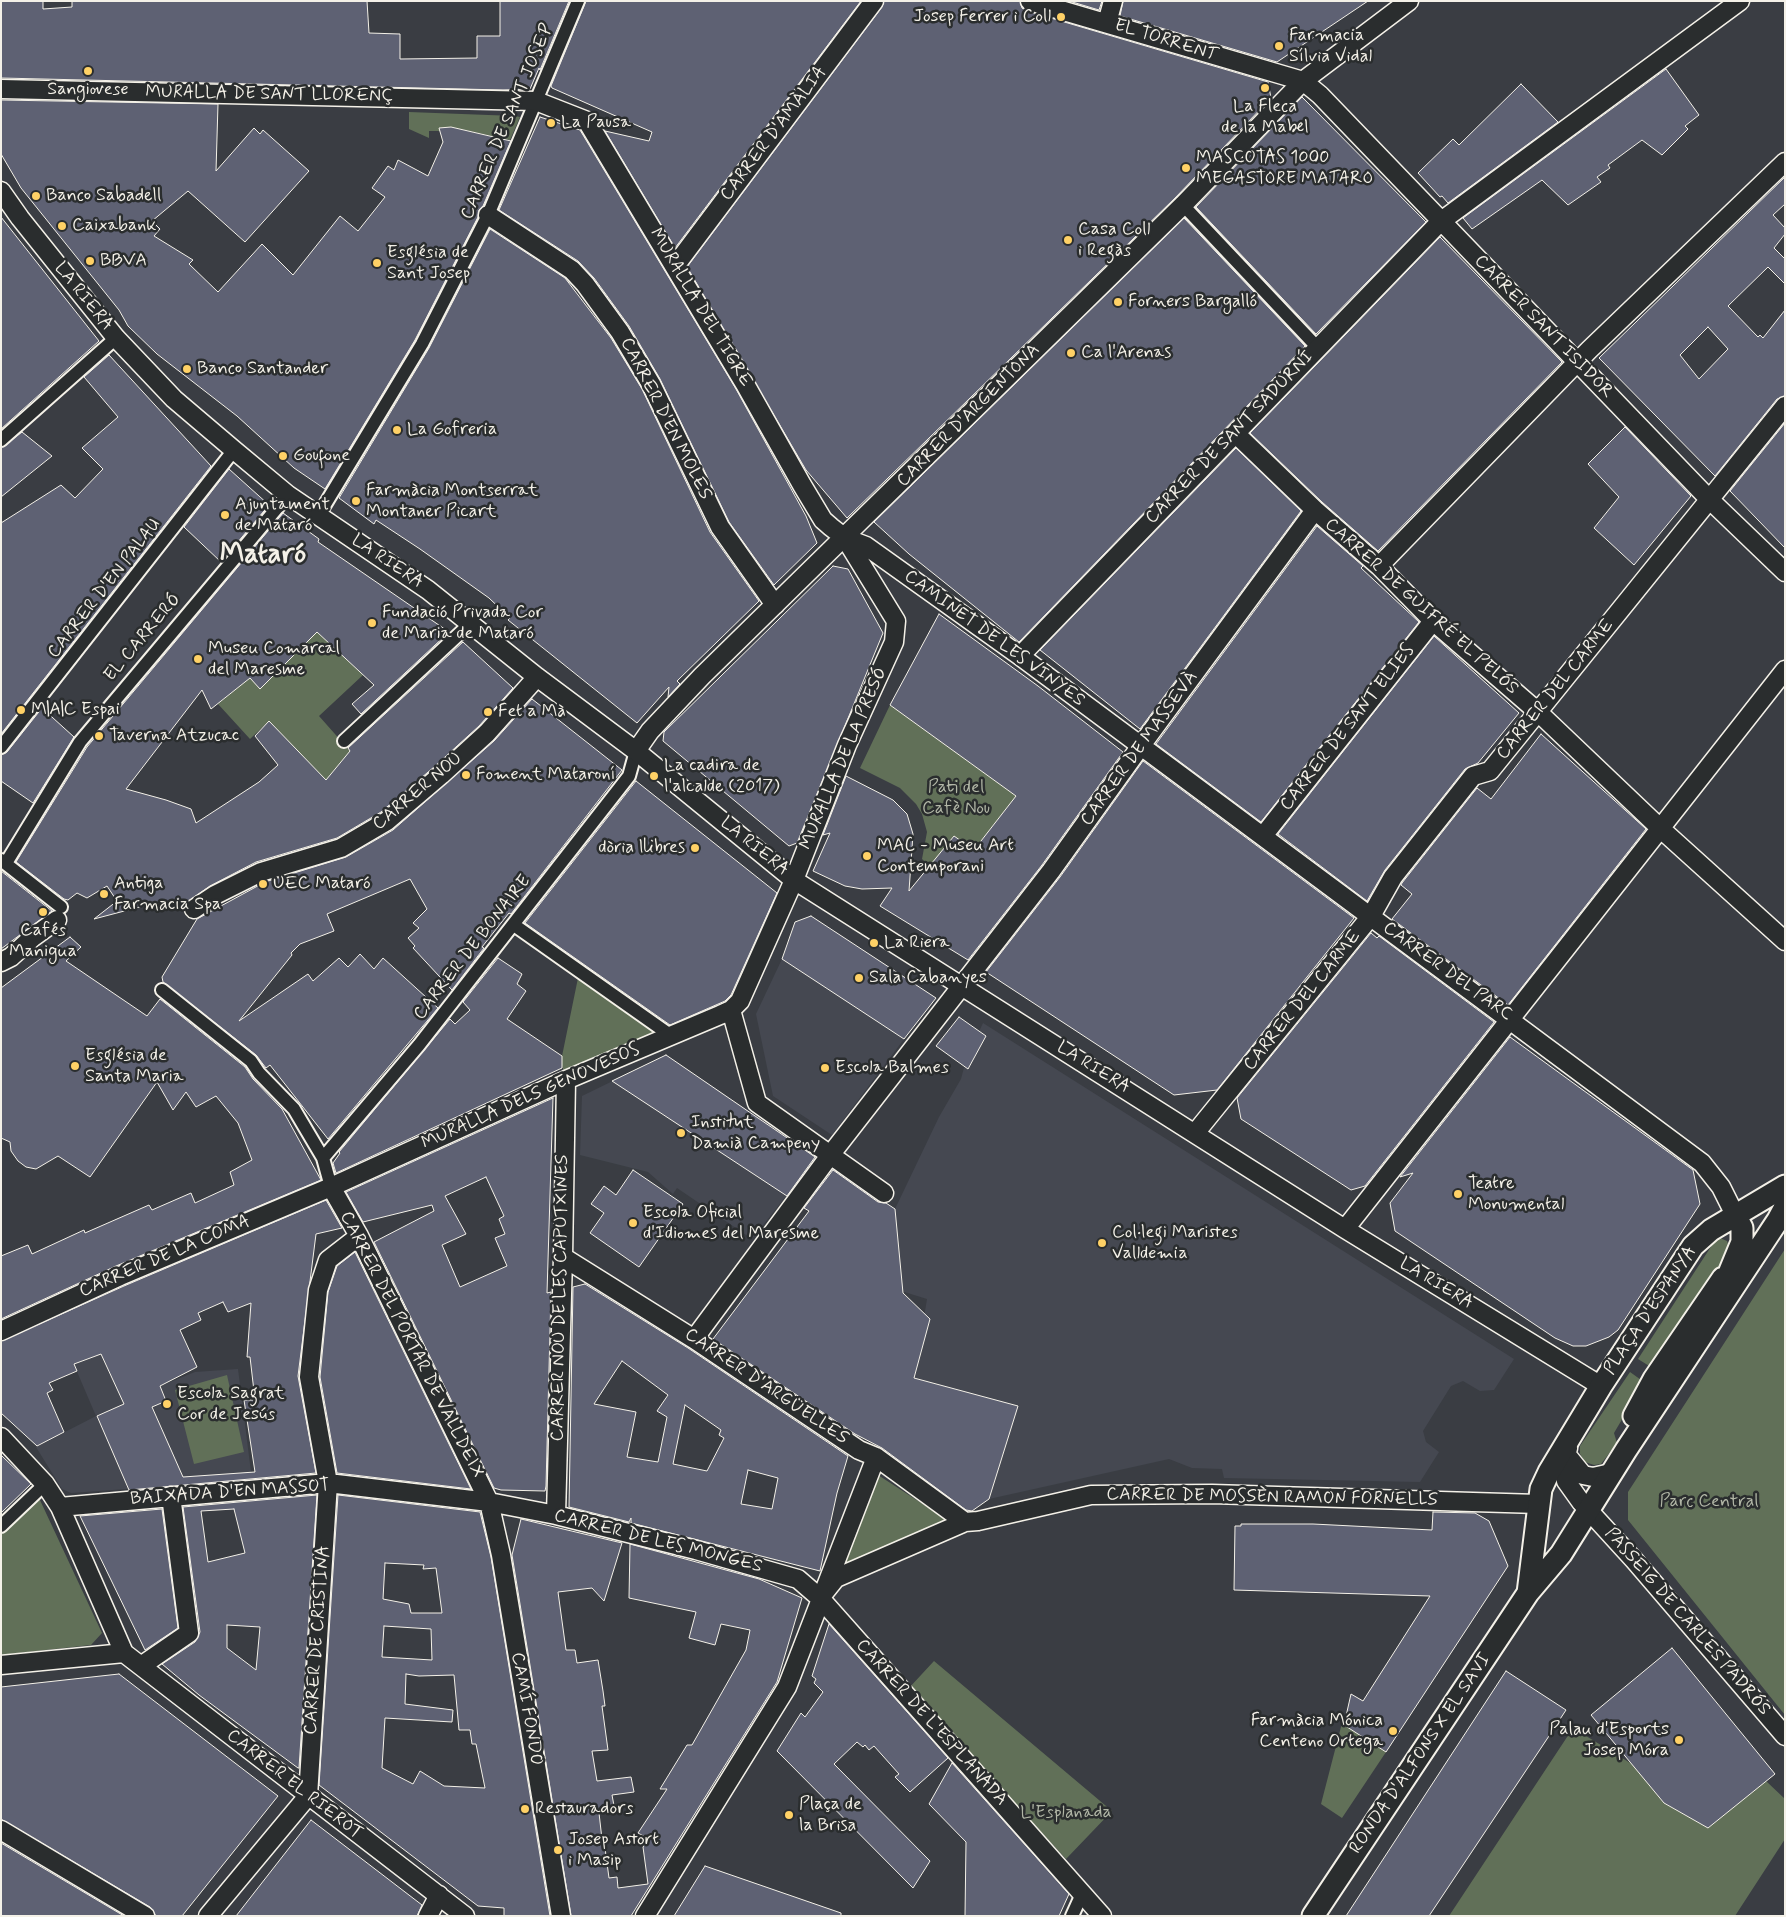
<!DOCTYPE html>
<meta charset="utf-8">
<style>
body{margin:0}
#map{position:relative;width:1786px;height:1917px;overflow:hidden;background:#3a3d43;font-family:Mynerve,sans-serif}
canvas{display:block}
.frame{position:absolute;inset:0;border:2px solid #f4f1e8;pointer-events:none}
</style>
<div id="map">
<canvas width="1786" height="1917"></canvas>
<div class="frame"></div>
</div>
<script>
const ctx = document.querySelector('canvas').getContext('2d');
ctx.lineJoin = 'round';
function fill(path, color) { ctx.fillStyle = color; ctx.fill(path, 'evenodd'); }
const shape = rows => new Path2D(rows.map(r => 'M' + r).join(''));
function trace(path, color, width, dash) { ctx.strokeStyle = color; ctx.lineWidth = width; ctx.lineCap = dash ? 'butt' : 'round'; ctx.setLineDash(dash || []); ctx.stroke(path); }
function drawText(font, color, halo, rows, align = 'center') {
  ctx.font = font + ' Mynerve,sans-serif'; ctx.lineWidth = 5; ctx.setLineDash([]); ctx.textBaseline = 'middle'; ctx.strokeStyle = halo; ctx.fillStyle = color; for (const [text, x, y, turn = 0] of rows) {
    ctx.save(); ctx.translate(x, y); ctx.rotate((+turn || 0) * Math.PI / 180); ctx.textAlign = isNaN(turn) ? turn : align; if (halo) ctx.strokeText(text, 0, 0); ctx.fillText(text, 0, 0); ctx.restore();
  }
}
fill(shape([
 [782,959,904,1039,832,1135,773,1096,756,1014],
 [983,1023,1514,1359,1494,1390,1480,1391,1463,1381,1451,1386,1423,1431,1426,1442,1439,1452,1420,1482,1224,1478,1222,1469,1192,1468,1169,1459,989,1499,1009,1425,1018,1406,914,1378,927,1299,856,1277,891,1206,895,1209,939,1117,961,1079,966,1060],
 [666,1055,817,1157,752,1239,677,1188,673,1194,648,1172,580,1155,582,1096],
 [54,1318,160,1386,195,1372,238,1369,252,1480,71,1493,62,1489,36,1447,96,1416]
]), '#454851');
fill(shape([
 [409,112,515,116,520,117,510,140,451,127,439,128,440,131,429,131,429,138,409,129],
 [317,632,363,675,319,716,350,751,326,780,269,721,250,739,218,704,250,678],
 [890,705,1016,796,974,850,954,836,930,866,922,859,927,832,922,814,916,804,900,788,860,768],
 [578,978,668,1028,564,1073,561,1061],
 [1720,1238,1727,1241,1731,1252,1654,1369,1638,1359,1714,1242],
 [1785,1249,1785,1715,1628,1520,1628,1492],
 [1630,1372,1644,1382,1614,1433,1617,1443,1601,1464,1594,1465,1585,1462,1580,1454,1580,1446],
 [227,1375,244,1452,194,1464,175,1390],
 [878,1475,946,1519,844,1567],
 [39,1498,102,1633,91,1645,1,1655,1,1533],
 [934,1661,1112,1811,1066,1859,909,1688],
 [1342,1723,1386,1752,1342,1818,1321,1804],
 [1573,1728,1632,1764,1664,1803,1708,1828,1766,1781,1785,1799,1785,1839,1735,1916,1449,1916]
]), '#617058');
const building = shape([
 [1,1,43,1,43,9,72,7,72,1,367,1,369,33,400,34,400,59,477,58,477,36,500,36,500,1,569,1,540,70,539,68,530,89,503,90,1,78,1,1],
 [586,1,861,1,675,248,605,131,649,141,652,132,552,88,551,86,586,1],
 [884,1,1020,1,1022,8,1027,11,1268,82,1271,98,1175,198,847,518,806,470,687,267,882,7,884,1],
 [1069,1,1102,1,1099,10,1069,1],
 [1123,1,1368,1,1277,62,1120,16,1123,1],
 [1666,69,1699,115,1685,126,1688,129,1662,155,1642,140,1608,165,1610,168,1597,177,1601,182,1568,205,1542,180,1472,229,1463,218,1666,69],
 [1521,84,1558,122,1448,203,1442,196,1440,197,1418,173,1453,139,1459,145,1521,84],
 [1302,97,1426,222,1316,334,1196,207,1302,97],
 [1,100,218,104,216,171,254,128,260,134,263,130,309,171,245,242,188,191,152,221,160,229,154,236,193,260,189,264,218,292,262,244,293,275,340,216,358,231,385,197,372,188,388,166,394,170,398,160,428,176,443,142,439,128,451,127,511,141,483,206,479,210,478,217,415,340,325,489,294,468,237,416,157,354,128,326,119,310,21,188,1,154,1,100],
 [540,117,580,130,736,389,806,516,817,543,774,585,729,522,660,379,629,326,594,278,578,261,499,210,540,117],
 [1785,177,1785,204,1773,215,1785,228,1785,234,1774,248,1785,259,1785,284,1768,267,1728,306,1758,337,1760,335,1763,338,1785,310,1785,396,1777,399,1715,476,1599,358,1785,177],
 [1708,327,1728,349,1699,379,1680,355,1708,327],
 [1,217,99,341,1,429,1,217],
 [1184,218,1305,346,1019,642,909,554,874,522,1184,218],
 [490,229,565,278,611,338,642,389,710,532,759,601,677,681,680,684,668,697,669,687,637,723,508,620,510,618,489,598,420,549,376,520,374,524,339,498,429,348,490,229],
 [1440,237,1562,362,1378,551,1322,502,1250,433,1440,237],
 [109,355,211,466,1,734,1,523,61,485,75,498,103,469,82,448,118,417,84,377,109,355],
 [1785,423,1785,548,1730,491,1785,423],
 [1625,427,1691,496,1634,565,1594,528,1619,497,1588,464,1625,427],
 [22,432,52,456,1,497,1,448,22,432],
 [1236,448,1301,511,1140,729,1040,650,1236,448],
 [229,469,269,505,221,562,184,527,229,469],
 [283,513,319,539,318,542,449,632,361,714,352,704,374,685,317,632,260,689,250,678,211,709,202,690,126,789,166,800,191,809,196,823,259,782,278,765,255,736,269,721,326,780,350,751,348,748,463,642,513,688,479,726,434,767,381,812,337,838,256,862,210,886,187,902,151,904,94,919,117,901,107,886,87,898,77,893,68,900,64,899,16,862,87,747,283,513],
 [1317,526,1363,566,1361,568,1419,622,1261,822,1156,744,1317,526],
 [833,566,848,569,883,633,797,843,789,846,663,741,664,732,833,566],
 [939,614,1038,686,1123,752,1042,865,968,960,880,906,892,888,862,889,845,886,813,871,830,833,823,835,846,776,893,800,907,814,913,834,909,891,954,836,974,850,1016,796,890,705,939,614],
 [1434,636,1519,713,1478,763,1465,769,1385,870,1367,901,1278,834,1434,636],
 [532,699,622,770,511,914,509,913,482,947,484,948,452,990,413,948,415,946,408,938,419,928,413,923,427,909,410,879,327,914,334,931,300,944,291,953,292,955,239,1021,308,974,313,981,339,958,348,967,360,954,374,969,383,958,438,1008,328,1139,270,1065,266,1068,256,1055,163,982,162,977,197,919,265,882,346,857,393,830,494,741,532,699],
 [42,708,74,737,33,803,1,781,1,755,7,752,42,708],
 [1541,734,1646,829,1508,1005,1392,919,1412,894,1401,885,1402,883,1477,788,1491,799,1541,734],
 [1143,761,1354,918,1217,1090,1174,1095,986,972,1060,877,1143,761],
 [636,781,777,893,731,995,725,1001,670,1025,525,923,636,781],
 [1,871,52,911,1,949,1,871],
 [811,916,936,998,904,1039,782,959,795,922,811,916],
 [1371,933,1377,938,1379,936,1494,1022,1365,1186,1351,1190,1241,1119,1237,1098,1371,933],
 [70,937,81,947,66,961,147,1016,160,999,245,1067,253,1079,282,1109,321,1180,116,1266,1,1319,1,1256,28,1245,32,1254,84,1230,85,1233,149,1205,152,1210,191,1193,195,1203,234,1185,230,1172,252,1160,238,1123,216,1096,196,1107,186,1092,173,1110,157,1082,90,1177,58,1156,36,1169,26,1167,18,1161,11,1151,10,1142,1,1138,1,988,70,937],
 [498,958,522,974,517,984,526,991,507,1019,562,1056,562,1068,336,1173,333,1163,340,1153,339,1152,450,1019,455,1024,470,1010,463,1002,498,958],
 [959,1017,986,1036,968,1069,936,1046,959,1017],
 [1510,1037,1693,1170,1700,1204,1618,1330,1609,1337,1586,1346,1573,1346,1555,1338,1395,1231,1390,1203,1413,1173,1400,1177,1510,1037],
 [666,1055,815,1157,787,1196,612,1081,666,1055],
 [553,1098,547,1293,551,1292,546,1486,545,1491,501,1490,494,1488,374,1242,434,1211,432,1205,363,1222,346,1192,553,1098],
 [486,1177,504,1216,499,1219,505,1234,495,1238,507,1266,460,1287,442,1245,466,1234,445,1196,486,1177],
 [633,1170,683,1204,639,1267,590,1233,604,1213,591,1204,604,1186,616,1195,633,1170],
 [833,1170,878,1202,886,1203,895,1209,903,1293,930,1319,914,1378,1018,1406,989,1499,972,1511,966,1510,882,1448,855,1434,713,1339,809,1211,804,1208,833,1170],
 [326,1200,342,1228,316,1234,298,1376,316,1473,129,1490,97,1416,124,1404,101,1354,74,1364,77,1371,49,1383,53,1390,47,1393,64,1432,37,1446,1,1413,1,1341,124,1286,326,1200],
 [223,1302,228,1312,251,1303,247,1357,250,1357,255,1400,244,1400,255,1472,183,1477,152,1407,166,1401,160,1386,197,1367,180,1330,201,1320,198,1313,223,1302],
 [355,1252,471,1489,337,1473,320,1377,328,1292,337,1266,355,1252],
 [585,1284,688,1348,848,1456,837,1493,820,1571,631,1523,631,1518,629,1522,569,1507,573,1287,585,1284],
 [622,1361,668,1395,657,1411,667,1417,658,1462,627,1457,636,1412,594,1404,622,1361],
 [685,1405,721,1430,719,1435,724,1438,707,1471,673,1464,685,1405],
 [748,1470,778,1478,772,1509,741,1504,748,1470],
 [1,1455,31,1484,1,1513,1,1455],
 [317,1495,299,1768,298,1768,199,1695,162,1664,195,1642,200,1632,183,1507,317,1495],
 [234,1509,245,1553,208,1562,201,1511,234,1509],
 [227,1625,260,1627,256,1670,227,1648,227,1625],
 [338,1495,480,1512,491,1557,550,1916,504,1916,504,1908,478,1906,319,1785,338,1495],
 [385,1563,424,1565,423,1569,436,1568,442,1613,411,1613,409,1604,383,1599,385,1563],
 [384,1626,431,1629,432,1660,382,1657,384,1626],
 [406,1674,419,1676,454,1675,459,1730,470,1730,472,1744,476,1744,485,1788,444,1786,420,1771,413,1784,382,1768,385,1718,452,1722,453,1710,405,1704,406,1674],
 [162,1509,178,1628,145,1650,80,1516,162,1509],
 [1433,1512,1475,1513,1489,1521,1508,1566,1386,1752,1344,1725,1351,1694,1363,1701,1430,1596,1234,1590,1235,1526,1241,1526,1241,1524,1313,1524,1432,1530,1433,1512],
 [521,1519,622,1543,604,1601,592,1588,558,1592,566,1650,575,1650,577,1663,598,1660,603,1691,605,1706,602,1706,608,1750,592,1751,597,1781,631,1777,634,1792,612,1795,615,1811,599,1813,603,1848,605,1848,609,1878,617,1877,618,1888,648,1884,643,1847,649,1839,638,1833,667,1789,660,1789,687,1745,692,1745,746,1650,750,1630,721,1624,715,1645,689,1638,696,1612,629,1598,630,1544,759,1579,802,1598,777,1682,631,1916,571,1916,512,1555,521,1519],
 [829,1624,948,1758,910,1792,895,1777,899,1774,874,1746,869,1750,865,1745,863,1747,857,1742,834,1764,930,1861,913,1888,777,1751,801,1713,805,1717,823,1692,814,1683,816,1679,812,1676,829,1624],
 [1672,1648,1775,1774,1708,1828,1664,1803,1591,1715,1672,1648],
 [1506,1671,1566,1710,1547,1739,1429,1916,1346,1916,1506,1671],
 [119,1674,278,1796,182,1916,156,1916,150,1907,1,1819,1,1687,119,1674],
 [952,1763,1069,1894,1059,1916,965,1916,966,1842,929,1804,952,1763],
 [311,1820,422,1905,417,1916,236,1916,311,1820],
 [1,1843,124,1916,1,1916,1,1843],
 [705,1866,841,1913,841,1916,674,1916,705,1866]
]);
fill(building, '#5e6173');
trace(building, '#f4f1e8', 1);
const pedestrian = shape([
 [1183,205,1317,347],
 [1,440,116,338],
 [318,516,422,344,488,215,578,1],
 [344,741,471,623],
 [1,747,234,450],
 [1,860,61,907],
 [6,863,80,742,288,495],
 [514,925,670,1035],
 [162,990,251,1061,259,1073,294,1109,323,1158,331,1187],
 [323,1158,419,1045,629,776,636,751],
 [1,1526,45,1484],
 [1072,1916,1082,1894]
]);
const minor = shape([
 [1030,1,1303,81,1320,95,1710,500,1785,572],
 [1107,23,1113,1],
 [1,89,536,101,587,121,745,384,802,485,823,520,831,527,845,538,866,546,1020,656,1702,1163,1721,1187,1735,1215],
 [1,191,20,218,116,338,174,399,234,450,288,495,428,590,537,677,636,751,794,880,1345,1229,1601,1386],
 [488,215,572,270,585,284,620,332,651,384,720,527,775,605],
 [675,266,874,1],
 [1236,434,1315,510,1379,566,1433,621,1538,712,1661,829,1785,941],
 [1379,566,1589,350,1785,162],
 [1020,656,1440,222,1740,1],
 [636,751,650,731,702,676,1183,205,1303,81,1409,1],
 [1263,836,1433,621],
 [194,909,215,895,261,872,341,848,387,821,441,775,487,733,537,677],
 [1,962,11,957,32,938,57,920],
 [731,1010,757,1103,884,1193],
 [1196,1132,1371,916,1393,877,1473,776,1490,771,1785,406],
 [331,1187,359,1236,489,1502,501,1555,561,1916],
 [1345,1229,1785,670],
 [563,1257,694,1339,859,1450,876,1457,965,1522],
 [1,1331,120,1276,331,1187,566,1080,720,1015,731,1010,740,1001,794,880,847,745,894,642,896,621,845,538],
 [694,1339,831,1154,1051,871,1140,747,1315,510],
 [1,1437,45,1484,60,1507,124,1653,465,1916],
 [1568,1448,1563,1468,1566,1481,1581,1502,1634,1560,1785,1736],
 [1566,1454,1583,1475,1593,1477,1611,1473],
 [60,1507,328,1483,489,1502,556,1515,696,1550,798,1579,820,1598,1102,1916],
 [556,1515,563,1257,566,1080],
 [820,1598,836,1578,965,1522,978,1521,1091,1495,1212,1494,1538,1504],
 [1,1665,124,1653],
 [141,1666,189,1633,171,1496],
 [1,1830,145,1916],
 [208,1916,308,1796,328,1483,309,1377,318,1290,328,1260,359,1236],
 [428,1916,439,1895],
 [645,1916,787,1687,876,1457]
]);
const tertiary = shape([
 [1725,1283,1742,1242,1742,1228,1735,1215],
 [1634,1416,1654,1379,1723,1278],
 [1528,1593,1541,1489,1549,1472,1601,1386,1693,1246,1711,1230,1785,1186],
 [1313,1916,1528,1593,1561,1554,1626,1450,1778,1220,1785,1207]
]);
trace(pedestrian, '#f4f1e8', 16);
trace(minor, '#f4f1e8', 21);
trace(tertiary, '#f4f1e8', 25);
trace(pedestrian, '#2a2d2e', 12);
trace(minor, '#2a2d2e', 18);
trace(tertiary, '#2a2d2e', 21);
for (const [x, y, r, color] of [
 [1061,17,5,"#ffd166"],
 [1279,46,5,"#ffd166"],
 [88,71,5,"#ffd166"],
 [1265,88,5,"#ffd166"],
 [551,123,5,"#ffd166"],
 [1186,168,5,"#ffd166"],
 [36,196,5,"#ffd166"],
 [62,226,5,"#ffd166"],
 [1068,240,5,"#ffd166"],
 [90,261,5,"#ffd166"],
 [377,263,5,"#ffd166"],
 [1118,302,5,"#ffd166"],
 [1071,353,5,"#ffd166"],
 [187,369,5,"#ffd166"],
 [397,430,5,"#ffd166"],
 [283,456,5,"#ffd166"],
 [356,501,5,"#ffd166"],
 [225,515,5,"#ffd166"],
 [372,623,5,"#ffd166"],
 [198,659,5,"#ffd166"],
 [21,710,5,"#ffd166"],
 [488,712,5,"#ffd166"],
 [99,736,5,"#ffd166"],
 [466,775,5,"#ffd166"],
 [654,776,5,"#ffd166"],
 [695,848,5,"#ffd166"],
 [867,856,5,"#ffd166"],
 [263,884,5,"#ffd166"],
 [104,894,5,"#ffd166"],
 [43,912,5,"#ffd166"],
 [874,943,5,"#ffd166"],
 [859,978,5,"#ffd166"],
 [75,1066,5,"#ffd166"],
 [825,1068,5,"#ffd166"],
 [681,1133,5,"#ffd166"],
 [1458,1194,5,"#ffd166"],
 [633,1223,5,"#ffd166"],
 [1102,1243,5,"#ffd166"],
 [167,1404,5,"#ffd166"],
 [1393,1731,5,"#ffd166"],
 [1679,1740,5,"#ffd166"],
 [525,1809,5,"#ffd166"],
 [789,1815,5,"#ffd166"],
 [558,1850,5,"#ffd166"]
]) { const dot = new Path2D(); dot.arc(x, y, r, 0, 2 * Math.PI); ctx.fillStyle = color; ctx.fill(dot); trace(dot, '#2a2d2e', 2); }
drawText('18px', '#f4f1e8', '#2a2d2e', [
 ["Josep Ferrer i Coll",1051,17,"right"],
 ["Farmacia",1289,36],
 ["Sílvia Vidal",1289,57],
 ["Sangiovese",88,90,"center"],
 ["La Fleca",1265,107,"center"],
 ["de la Mabel",1265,128,"center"],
 ["La Pausa",561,123],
 ["MASCOTAS 1000",1196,158],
 ["MEGASTORE MATARO",1196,179],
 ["Banco Sabadell",46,196],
 ["Caixabank",72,226],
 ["Casa Coll",1078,230],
 ["i Regàs",1078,251],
 ["Església de",387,253],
 ["Sant Josep",387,274],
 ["BBVA",100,261],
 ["Forners Bargalló",1128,302],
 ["Ca l'Arenas",1081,353],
 ["Banco Santander",197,369],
 ["La Gofreria",407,430],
 ["Goufone",293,456],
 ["Farmàcia Montserrat",366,491],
 ["Montaner Picart",366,512],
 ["Ajuntament",235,505],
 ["de Mataró",235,526],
 ["Fundació Privada Cor",382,613],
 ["de Maria de Mataró",382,634],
 ["Museu Comarcal",208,649],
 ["del Maresme",208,670],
 ["M|A|C Espai",31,710],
 ["Fet a Mà",498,712],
 ["Taverna Atzucac",109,736],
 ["La cadira de",664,766],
 ["l'alcalde (2017)",664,787],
 ["Foment Mataroní",476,775],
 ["MAC - Museu Art",877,846],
 ["Contemporani",877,867],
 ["dòria llibres",685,848,"right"],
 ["Antiga",114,884],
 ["Farmacia Spa",114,905],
 ["UEC Mataró",273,884],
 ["Cafés",43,931,"center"],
 ["Manigua",43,952,"center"],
 ["La Riera",884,943],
 ["Sala Cabanyes",869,978],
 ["Església de",85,1056],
 ["Santa Maria",85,1077],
 ["Escola Balmes",835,1068],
 ["Institut",691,1123],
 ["Damià Campeny",691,1144],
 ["Teatre",1468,1184],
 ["Monumental",1468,1205],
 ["Escola Oficial",643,1213],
 ["d'Idiomes del Maresme",643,1234],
 ["Col·legi Maristes",1112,1233],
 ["Valldemia",1112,1254],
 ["Escola Sagrat",177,1394],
 ["Cor de Jesús",177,1415],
 ["Farmàcia Mónica",1383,1721,"right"],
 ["Centeno Ortega",1383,1742,"right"],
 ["Palau d'Esports",1669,1730,"right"],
 ["Josep Móra",1669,1751,"right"],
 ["Plaça de",799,1805],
 ["la Brisa",799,1826],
 ["Restauradors",535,1809],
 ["Josep Astort",568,1840],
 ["i Masip",568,1861]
], 'left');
drawText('18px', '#f4f1e8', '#2a2d2e', [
 ["EL TORRENT",1166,41,17],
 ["MURALLA DE SANT LLORENÇ",269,95,1],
 ["CARRER DE SANT JOSEP",508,122,-67],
 ["CARRER D'AMÀLIA",774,134,-53],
 ["LA RIERA",83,297,51],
 ["MURALLA DEL TIGRE",700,308,59],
 ["CARRER SANT ISIDOR",1543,327,46],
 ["CARRER D'ARGENTONA",969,416,-45],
 ["CARRER D'EN MOLES",665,419,63],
 ["CARRER DE SANT SADURNÍ",1230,438,-46],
 ["LA RIERA",387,562,34],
 ["CARRER D'EN PALAU",105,589,-52],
 ["CARRER DE GUIFRÉ EL PELÓS",1421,607,42],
 ["EL CARRERÓ",143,638,-50],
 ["CAMINET DE LES VINYES",994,639,36],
 ["CARRER DEL CARME",1556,690,-51],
 ["CARRER DE SANT ELIES",1348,728,-52],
 ["CARRER DE MASSEVÀ",1140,749,-54],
 ["MURALLA DE LA PRESÓ",844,759,-67],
 ["CARRER NOU",418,792,-40],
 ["LA RIERA",754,847,39],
 ["CARRER DE BONAIRE",473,948,-52],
 ["CARRER DEL PARC",1447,972,36],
 ["CARRER DEL CARME",1303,1001,-51],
 ["LA RIERA",1093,1068,32],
 ["MURALLA DELS GENOVESOS",531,1097,-24],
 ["CARRER DE LA COMA",165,1257,-23],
 ["LA RIERA",1436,1284,31],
 ["CARRER NOU DE LES CAPUTXINES",561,1298,-89],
 ["PLAÇA D'ESPANYA",1651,1311,-56],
 ["CARRER DEL PORTAR DE VALLDEIX",411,1345,63],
 ["CARRER D'ARGÜELLES",766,1387,34],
 ["BAIXADA D'EN MASSOT",230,1493,-4],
 ["CARRER DE MOSSÈN RAMON FORNELLS",1272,1498,1],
 ["CARRER DE LES MONGES",658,1542,14],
 ["PASSEIG DE CARLES PADRÓS",1687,1622,49],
 ["CARRER DE CRISTINA",318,1640,-86],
 ["CAMÍ FONDO",526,1709,80],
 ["CARRER DE L'ESPLANADA",931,1723,48],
 ["RONDA D'ALFONS X EL SAVI",1421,1754,-56],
 ["CARRER EL RIEROT",294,1785,38]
]);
drawText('18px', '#b2b7a7', '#2a2d2e', [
 ["Pati del",956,788],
 ["Cafè Nou",956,809],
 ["Parc Central",1709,1502],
 ["L'Esplanada",1066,1813]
]);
drawText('bold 28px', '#f4f1e8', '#2a2d2e', [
 ["Mataró",263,556]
]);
</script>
